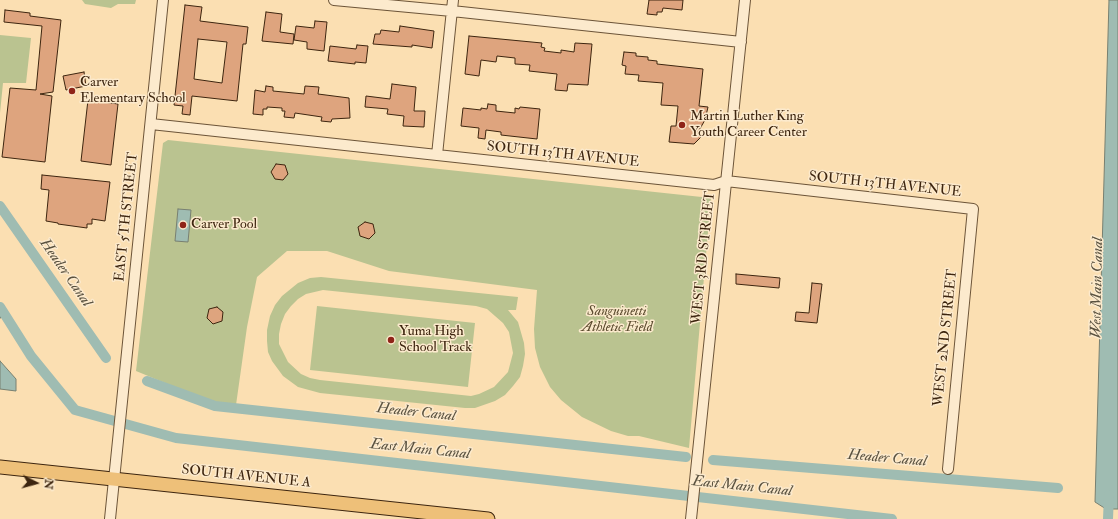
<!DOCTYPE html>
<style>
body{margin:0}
#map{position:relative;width:1118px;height:519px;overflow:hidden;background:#fbdfb2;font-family:"IM FELL Double Pica",serif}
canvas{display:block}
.north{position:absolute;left:16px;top:463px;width:40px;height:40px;-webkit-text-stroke:3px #fceacd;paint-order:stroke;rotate:96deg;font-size:11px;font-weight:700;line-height:16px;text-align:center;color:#3d250f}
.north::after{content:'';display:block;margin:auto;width:14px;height:18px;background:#3d250f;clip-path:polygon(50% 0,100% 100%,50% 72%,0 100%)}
</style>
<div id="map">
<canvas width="1118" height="519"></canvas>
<div class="north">N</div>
</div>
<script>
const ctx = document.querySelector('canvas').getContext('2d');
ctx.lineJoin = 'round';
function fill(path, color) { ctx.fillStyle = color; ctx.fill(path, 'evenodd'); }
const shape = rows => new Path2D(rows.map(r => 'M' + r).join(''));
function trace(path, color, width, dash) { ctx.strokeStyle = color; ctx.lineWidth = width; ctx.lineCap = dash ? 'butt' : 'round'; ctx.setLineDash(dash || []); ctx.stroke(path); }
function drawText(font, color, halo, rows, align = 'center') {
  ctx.font = font + ' "IM FELL Double Pica",serif'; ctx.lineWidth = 3; ctx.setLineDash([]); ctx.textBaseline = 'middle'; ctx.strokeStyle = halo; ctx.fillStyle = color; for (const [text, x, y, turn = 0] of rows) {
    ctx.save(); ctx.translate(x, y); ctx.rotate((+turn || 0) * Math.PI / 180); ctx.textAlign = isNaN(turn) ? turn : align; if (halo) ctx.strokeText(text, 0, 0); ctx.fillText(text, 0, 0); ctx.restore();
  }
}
fill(shape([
 [82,0,136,0,135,4,118,4,111,8,85,4],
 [0,35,31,38,26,83,3,83,0,113],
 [168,140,711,198,689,448,639,436,628,436,611,431,582,417,561,400,550,387,540,367,535,348,534,329,537,290,389,271,327,251,287,251,257,277,247,327,236,405,214,403,136,371,163,143],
 [321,277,518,297,516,310,508,310,518,322,524,343,525,354,523,366,520,377,513,386,505,395,495,401,475,408,465,408,320,393,298,387,283,376,272,361,268,352,267,341,267,330,270,316,275,305,282,296,298,283,310,278],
 [323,290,476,306,487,309,503,323,509,332,513,353,508,372,494,387,479,394,471,396,320,380,310,378,301,374,288,362,279,344,279,334,281,324,285,314,291,306,298,299,306,294],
 [317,306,475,323,468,387,310,370]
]), '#bac390');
const water = shape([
 [1109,0,1118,0,1118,509,1106,509,1095,502,1109,0],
 [178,209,191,210,188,242,175,241,178,209],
 [0,361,16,379,16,391,0,389,0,361]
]);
fill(water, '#9fbcb2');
trace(water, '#788071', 1);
trace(shape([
 [0,317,4,314]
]), '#788071', 3);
trace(shape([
 [0,206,106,358],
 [0,307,31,356,75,410,176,438,892,519],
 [147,381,215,406,686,457],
 [713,460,1058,488],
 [1108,519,1109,495]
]), '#9fbcb2', 10);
const building = shape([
 [649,0,683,0,682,10,663,8,662,12,657,12,657,15,647,14,649,0],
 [185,5,202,7,200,21,248,27,246,44,243,44,237,101,192,96,190,115,182,114,183,106,174,105,185,5],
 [198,39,227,42,222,83,194,79,198,39],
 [5,10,30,13,30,16,61,20,53,92,40,94,52,96,45,162,2,157,10,88,36,90,42,26,4,22,5,10],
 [266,12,282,14,280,32,294,34,293,44,262,41,266,12],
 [315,21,327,22,324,51,307,49,307,42,294,40,296,26,314,28,315,21],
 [400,26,434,31,432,48,412,45,412,47,373,44,375,34,380,34,381,30,399,32,400,26],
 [469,36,542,43,541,47,545,48,544,51,561,53,561,50,574,52,575,43,592,44,588,85,568,84,567,91,555,90,557,74,529,71,530,65,515,64,515,58,497,56,496,62,481,60,479,76,465,74,469,36],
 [357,45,368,46,366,63,355,62,355,64,328,61,330,46,356,49,357,45],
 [624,52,636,53,636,56,648,57,648,60,657,61,657,64,703,69,699,106,708,107,705,120,698,132,702,136,694,144,669,142,671,126,676,126,678,106,661,105,663,83,638,81,639,75,625,74,626,66,622,65,624,52],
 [84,72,86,86,66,90,63,76,84,72],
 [392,84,416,87,414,111,425,111,424,127,403,126,404,116,387,114,388,109,365,107,366,96,390,99,392,84],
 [266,86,273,87,273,91,304,94,305,86,319,87,318,94,349,98,350,118,332,119,331,122,321,121,322,117,295,113,294,118,284,117,285,111,282,111,282,108,267,107,267,109,263,109,263,115,253,114,255,90,265,92,266,86],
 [88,100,118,104,111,165,81,161,88,100],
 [488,104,496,105,496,111,515,113,515,108,519,109,520,107,540,109,537,139,501,135,501,132,486,130,485,139,478,138,479,128,461,126,463,108,481,110,481,108,487,109,488,104],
 [276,164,285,165,288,174,283,180,275,179,271,172,276,164],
 [42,175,110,182,105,221,92,219,92,224,87,224,87,228,58,224,58,223,46,221,49,190,41,189,42,175],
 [365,222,373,224,375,233,369,239,360,236,358,227,365,222],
 [736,274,780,278,779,288,736,284,736,274],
 [812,283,822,284,817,323,795,321,796,312,809,313,812,283],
 [217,307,223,312,222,321,213,324,207,318,209,309,217,307]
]);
fill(building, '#dea47e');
trace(building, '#3d250f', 1);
const minor = shape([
 [334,0,452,11,741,42],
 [151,124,714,185,726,181,973,209,948,469],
 [437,155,453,0],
 [110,519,163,0],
 [691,519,745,0]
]);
const major = shape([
 [0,467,488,519]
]);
trace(minor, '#6c5438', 12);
trace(major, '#3d250f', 15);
trace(minor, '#fceacd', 10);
trace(major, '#eec079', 13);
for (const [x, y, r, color] of [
 [72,91,4,"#8f2418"],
 [682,125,4,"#8f2418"],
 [183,225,4,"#8f2418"],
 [391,340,4,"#8f2418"]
]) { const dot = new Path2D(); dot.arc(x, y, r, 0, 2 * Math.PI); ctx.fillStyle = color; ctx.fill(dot); trace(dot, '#fceacd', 1.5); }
drawText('14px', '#3d250f', '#fceacd', [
 ["Carver",80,83],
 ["Elementary School",80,99],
 ["Martin Luther King",690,117],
 ["Youth Career Center",690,133],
 ["Carver Pool",191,225],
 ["Yuma High",399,332],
 ["School Track",399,348]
], 'left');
drawText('14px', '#3d250f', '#fceacd', [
 ["SOUTH 13TH AVENUE",563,155,6],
 ["SOUTH 13TH AVENUE",885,185,6],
 ["EAST 5TH STREET",127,217,-84],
 ["WEST 3RD STREET",704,258,-84],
 ["WEST 2ND STREET",946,338,-84],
 ["SOUTH AVENUE A",246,477,6]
]);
drawText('italic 14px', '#5c4c2f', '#fceacd', [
 ["Sanguinetti",617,312],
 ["Athletic Field",617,328]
]);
drawText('italic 15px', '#5a5240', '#fceacd', [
 ["Header Canal",65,273,55],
 ["West Main Canal",1098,288,-89],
 ["Header Canal",416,413,6],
 ["East Main Canal",420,450,6],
 ["Header Canal",887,459,5],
 ["East Main Canal",742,487,6]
]);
</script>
